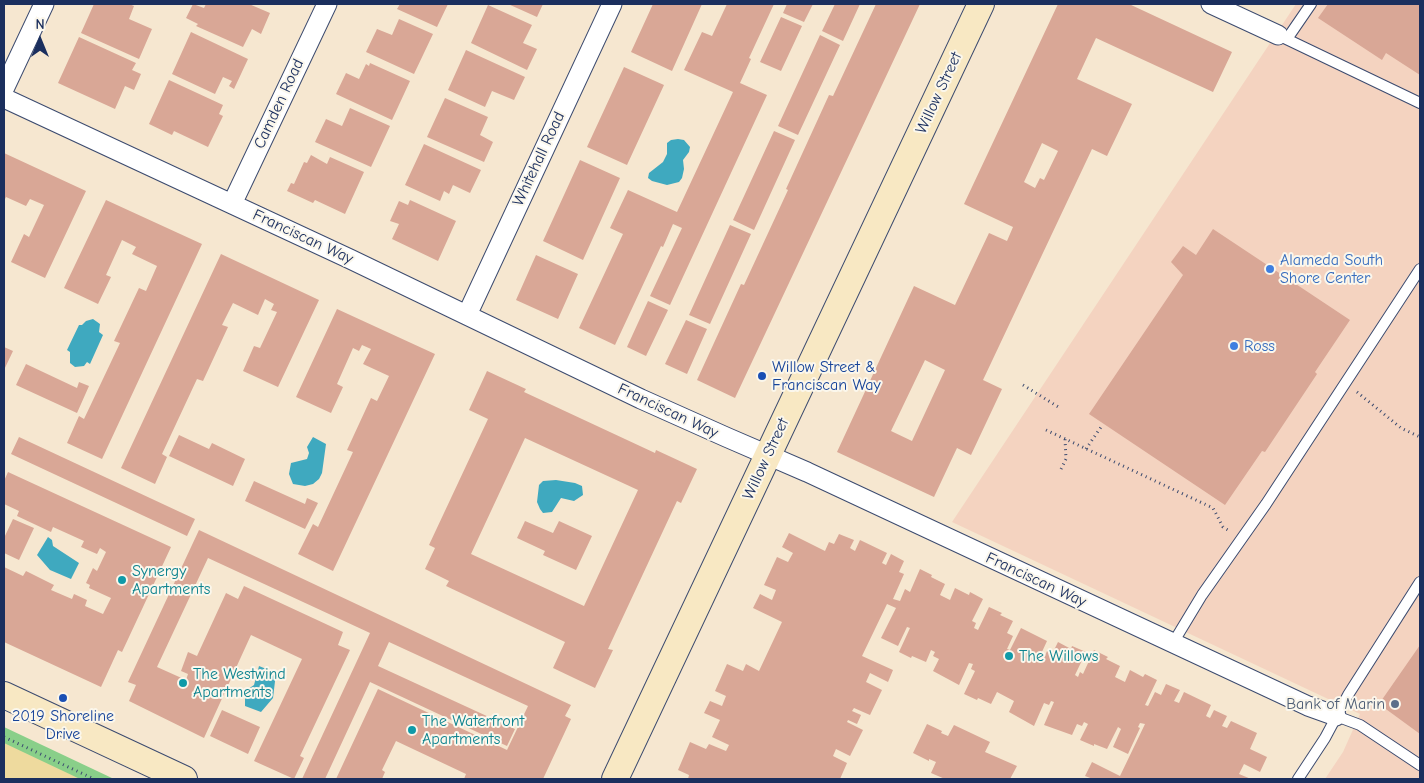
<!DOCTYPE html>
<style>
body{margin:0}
#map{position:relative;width:1424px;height:783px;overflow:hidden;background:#f6e7d0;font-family:"Comic Neue",sans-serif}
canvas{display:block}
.frame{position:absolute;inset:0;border:5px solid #1b2f5e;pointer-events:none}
.north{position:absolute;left:15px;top:15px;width:50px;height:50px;-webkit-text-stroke:4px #fbf7ec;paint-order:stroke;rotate:0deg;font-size:14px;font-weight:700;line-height:20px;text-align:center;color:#1b2f5e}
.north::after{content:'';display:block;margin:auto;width:18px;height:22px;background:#1b2f5e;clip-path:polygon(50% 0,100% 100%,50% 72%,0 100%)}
</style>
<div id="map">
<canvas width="1424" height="783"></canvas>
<div class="frame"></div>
<div class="north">N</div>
</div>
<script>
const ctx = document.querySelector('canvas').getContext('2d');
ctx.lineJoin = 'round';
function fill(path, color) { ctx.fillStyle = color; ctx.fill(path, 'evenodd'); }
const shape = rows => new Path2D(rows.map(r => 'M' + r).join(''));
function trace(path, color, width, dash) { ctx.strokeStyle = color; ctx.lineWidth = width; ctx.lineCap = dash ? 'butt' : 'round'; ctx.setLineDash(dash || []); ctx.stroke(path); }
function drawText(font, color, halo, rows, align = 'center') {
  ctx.font = font + ' "Comic Neue",sans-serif'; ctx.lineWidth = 4; ctx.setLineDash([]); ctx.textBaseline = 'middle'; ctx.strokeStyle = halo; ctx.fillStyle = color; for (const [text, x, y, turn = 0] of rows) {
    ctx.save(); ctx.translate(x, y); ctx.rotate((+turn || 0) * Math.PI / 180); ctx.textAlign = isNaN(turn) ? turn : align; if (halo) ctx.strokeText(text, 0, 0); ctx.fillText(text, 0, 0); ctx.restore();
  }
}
fill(shape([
 [1296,4,1420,4,1420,779,1325,779,1343,752,1360,714,952,522]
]), '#f4d3c0');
fill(shape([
 [4,727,114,779,4,779]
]), '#89cf89');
fill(shape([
 [4,743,80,779,4,779]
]), '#eeda9e');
fill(shape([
 [678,139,684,140,690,147,689,152,683,160,684,169,682,178,679,182,667,185,652,181,648,178,649,173,663,162,667,154,667,143,671,140],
 [93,319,100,324,99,332,103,335,90,364,87,362,84,366,75,367,70,363,70,352,67,350,79,325,82,325,86,321],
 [313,437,326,444,322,473,319,479,313,484,305,486,293,484,289,474,291,463,307,459,309,453,307,447],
 [556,480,575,483,582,486,583,495,574,501,561,498,552,512,543,513,540,509,537,502,539,485,543,481],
 [48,537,52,540,53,546,79,563,71,579,50,570,37,555],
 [259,666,276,673,273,698,261,712,245,706,245,691,254,685]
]), '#3fa9bf');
fill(shape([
 [94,4,129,4,134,6,129,19,152,29,139,59,81,33],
 [193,4,204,8,206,4,249,4,270,13,261,34,252,29,243,47,196,26,198,24,186,18],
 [400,4,448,4,437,27,397,9],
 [508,4,543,4,537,17],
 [653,4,702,4,672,71,631,52],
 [727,4,774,4,749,58,751,59,740,83,767,95,670,305,650,296,682,228,673,224,663,247,661,246,615,345,579,328,623,234,610,228,628,190,677,212,733,92,684,70,702,32,712,36],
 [787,4,813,4,804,22,783,13],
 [835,4,860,4,843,41,822,31],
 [876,4,920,4,735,398,697,380,741,284,744,285,788,190,786,189,829,95,833,96],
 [1058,4,1129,4,1232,52,1213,92,1096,38,1077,79,1132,104,1107,156,1092,149,983,380,1002,389,971,455,957,448,934,497,837,452,914,286,955,305,989,233,1007,241,1013,227,964,204],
 [1042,143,1058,151,1044,180,1040,178,1035,188,1024,182],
 [925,360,945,370,912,441,891,431],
 [1328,4,1420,4,1420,75,1386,53,1382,60,1318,18],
 [488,5,532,25,523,43,537,49,527,70,471,43],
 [781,17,802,26,781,71,760,62],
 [399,19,433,34,414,74,366,52,377,29,392,35],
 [191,32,248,59,234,89,229,86,232,81,223,77,215,94,172,74],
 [820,35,840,45,798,135,778,126],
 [79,37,136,63,132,70,141,74,134,90,125,86,115,109,58,83],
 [466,50,525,77,514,100,492,91,485,107,448,90],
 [370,63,410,81,392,120,336,94,346,73,359,79,366,64,369,66],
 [624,67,664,85,627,165,587,147],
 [169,80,223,105,219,114,223,116,208,147,174,131,172,135,149,124],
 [445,98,488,117,480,135,493,142,484,162,427,137],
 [350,108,390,126,371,167,315,142,326,119,342,126],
 [774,131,795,140,754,230,733,220],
 [424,144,481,170,470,193,453,185,449,194,444,191,440,201,405,185],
 [4,153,86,191,45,278,11,262,24,234,29,237,44,205,30,199,26,206,6,197,4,201],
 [311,155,327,164,330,157,364,172,345,214,315,200,313,203,287,191,291,183,294,184,304,162,307,163],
 [580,160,620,178,583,260,543,241],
 [106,200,202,244,102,459,67,443,79,416,84,419,120,343,114,341,139,288,146,291,157,266,132,254,136,247,122,240,106,275,111,277,98,304,64,288],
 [410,200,456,221,438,261,392,239,399,224,390,221,399,201,408,205],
 [730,225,751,234,710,324,689,315],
 [1213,229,1350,320,1315,372,1317,374,1265,452,1262,451,1225,505,1089,414,1183,275,1171,262,1183,246,1196,255],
 [221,254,319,300,278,387,243,371,254,346,260,348,277,312,271,310,274,304,265,299,258,315,233,303,222,325,228,327,203,381,197,379,162,454,167,457,155,484,121,468],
 [536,255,578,274,558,319,516,300],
 [648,301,668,310,646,356,627,347],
 [337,309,435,354,333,571,298,554,313,524,318,527,353,452,347,450,371,398,377,401,389,376,363,364,371,349,362,345,359,351,353,348,337,384,343,387,331,413,296,397],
 [686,320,707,329,687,374,665,364],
 [4,347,13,351,4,370],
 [26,364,77,388,79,382,89,386,77,413,16,385],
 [487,371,526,389,524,392,655,453,656,450,697,469,681,503,677,501,608,649,613,650,595,688,553,668,565,642,446,586,449,581,425,569,435,548,429,545,488,419,469,410],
 [525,438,638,490,584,606,471,554],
 [179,435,209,449,212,443,245,459,233,486,169,456],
 [19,437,195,519,187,536,11,454],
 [8,472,171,547,122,652,118,650,101,687,4,642,4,567,23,576,26,571,54,585,51,590,72,599,74,594,87,600,85,606,103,614,111,598,89,588,90,585,86,583,93,568,97,571,106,552,100,548,97,554,81,547,84,541,53,527,51,532,17,516,19,511,4,504,4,481],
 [254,481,305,504,307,498,318,503,305,529,245,501],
 [13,519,34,528,19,560,4,553,4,538],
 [525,521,553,533,559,521,592,536,576,570,543,555,545,551,517,538],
 [199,530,571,705,565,716,571,719,543,779,464,779,466,774,396,741,382,770,385,772,382,779,336,779,378,689,507,750,528,706,389,642,378,666,515,729,507,746,370,682,325,779,302,779,370,633,208,558,157,667,186,680,188,674,181,671,188,652,197,656,226,593,238,599,244,586,343,632,338,645,350,650,300,756,304,758,294,779,254,761,302,659,251,635,204,738,129,701,136,685,128,682],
 [789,533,825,551,829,542,834,544,839,534,854,540,850,548,855,551,860,540,887,553,882,563,886,565,891,554,904,561,899,572,904,574,893,599,900,601,905,589,910,592,920,569,932,575,931,577,945,584,940,595,950,600,955,588,969,595,970,592,983,599,972,621,976,623,974,628,978,630,989,607,1002,613,1000,615,1013,621,1007,633,1013,636,1007,649,1010,650,1021,628,1047,641,1041,654,1045,656,1047,651,1052,654,1058,642,1071,649,1072,646,1086,652,1075,675,1078,677,1080,672,1083,674,1094,650,1108,657,1106,659,1120,666,1115,677,1125,682,1130,670,1143,677,1145,674,1157,680,1145,705,1148,706,1155,692,1161,695,1166,684,1180,690,1174,701,1179,703,1184,692,1211,705,1206,716,1210,718,1214,710,1227,716,1222,726,1227,728,1231,721,1257,733,1250,749,1267,757,1260,772,1244,764,1239,774,1251,779,1093,779,1085,776,1092,762,1120,776,1145,724,1140,723,1138,727,1140,728,1128,754,1113,747,1121,729,1118,727,1107,749,1094,744,1094,746,1080,740,1088,724,1084,722,1082,726,1077,724,1072,735,1044,725,1054,702,1051,701,1049,705,1044,703,1034,726,1009,712,1014,701,997,692,991,704,978,698,977,700,964,694,975,671,971,669,973,664,969,663,959,685,933,671,939,659,933,656,935,652,931,650,926,662,912,656,911,658,899,652,910,628,907,627,898,646,881,638,896,608,887,604,862,656,893,670,888,682,870,673,866,682,882,690,870,715,854,708,852,711,861,715,857,724,848,720,847,722,863,730,850,756,836,749,833,756,847,763,840,779,688,779,689,775,678,770,690,742,706,749,709,744,726,751,729,745,712,737,720,720,704,713,710,701,722,706,726,696,715,691,727,664,743,671,746,664,759,671,782,622,753,608,760,594,772,600,776,590,764,585,777,557,788,562,793,553,782,547],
 [1420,645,1420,734,1379,704],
 [222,710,260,727,248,754,210,736],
 [927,724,942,731,941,733,948,736,954,725,990,742,985,752,1017,766,1010,779,945,779,931,773,936,762,929,759,929,761,913,753]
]), '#d9a796');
const lane = shape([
 [1278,35,1420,103],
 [1287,39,1311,4],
 [1173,643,1202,595,1266,504,1420,269],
 [1336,716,1360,725,1420,765],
 [1298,779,1325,738,1348,695,1420,582]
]);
const street = shape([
 [1211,4,1278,35],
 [4,89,44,4],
 [4,98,350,259,641,399,726,437,807,472,1308,706,1336,716],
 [232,204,327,4],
 [467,315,612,4]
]);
const secondary = shape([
 [4,695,184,779],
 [615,779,981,4]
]);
trace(lane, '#3c4b6f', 12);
trace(street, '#3c4b6f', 21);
trace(secondary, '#3c4b6f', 28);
trace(shape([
 [1023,385,1060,408],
 [1357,392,1401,428,1420,437],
 [1046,430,1213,508,1223,527,1228,530],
 [1086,449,1101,427],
 [1061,469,1066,459,1065,439],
 [4,737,94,779]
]), '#3c4b6f', 3, [1, 4]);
trace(lane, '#fff', 10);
trace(street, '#fff', 19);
trace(secondary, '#f8e8c3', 26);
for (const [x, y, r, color] of [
 [1270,269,5,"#3f7fe0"],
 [1234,346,5,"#3f7fe0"],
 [762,376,5,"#1a4fb4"],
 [122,580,5,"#0f9aa8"],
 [1009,656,5,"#0f9aa8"],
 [183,683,5,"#0f9aa8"],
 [63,698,5,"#1a4fb4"],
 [1395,704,5,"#5c6f8a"],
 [412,730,5,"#0f9aa8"]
]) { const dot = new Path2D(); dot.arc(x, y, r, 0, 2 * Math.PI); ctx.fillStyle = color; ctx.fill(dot); trace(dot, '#fbf7ec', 2); }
drawText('16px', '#1b2f5e', '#fbf7ec', [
 ["Willow Street",939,93,-65],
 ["Camden Road",279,104,-65],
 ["Whitehall Road",539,159,-65],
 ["Franciscan Way",303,237,25],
 ["Franciscan Way",668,411,25],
 ["Willow Street",766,459,-65],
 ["Franciscan Way",1036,580,25]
]);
drawText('16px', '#366cbe', '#fbf7ec', [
 ["Alameda South",1280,260],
 ["Shore Center",1280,278],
 ["Ross",1244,346]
], 'left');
drawText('16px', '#164399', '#fbf7ec', [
 ["Willow Street &",772,367],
 ["Franciscan Way",772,385],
 ["2019 Shoreline",63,716,"center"],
 ["Drive",63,734,"center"]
], 'left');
drawText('16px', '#0d838f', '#fbf7ec', [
 ["Synergy",132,571],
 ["Apartments",132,589],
 ["The Willows",1019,656],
 ["The Westwind",193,674],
 ["Apartments",193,692],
 ["The Waterfront",422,721],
 ["Apartments",422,739]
], 'left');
drawText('16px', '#4e5e75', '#fbf7ec', [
 ["Bank of Marin",1385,704]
], 'right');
</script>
